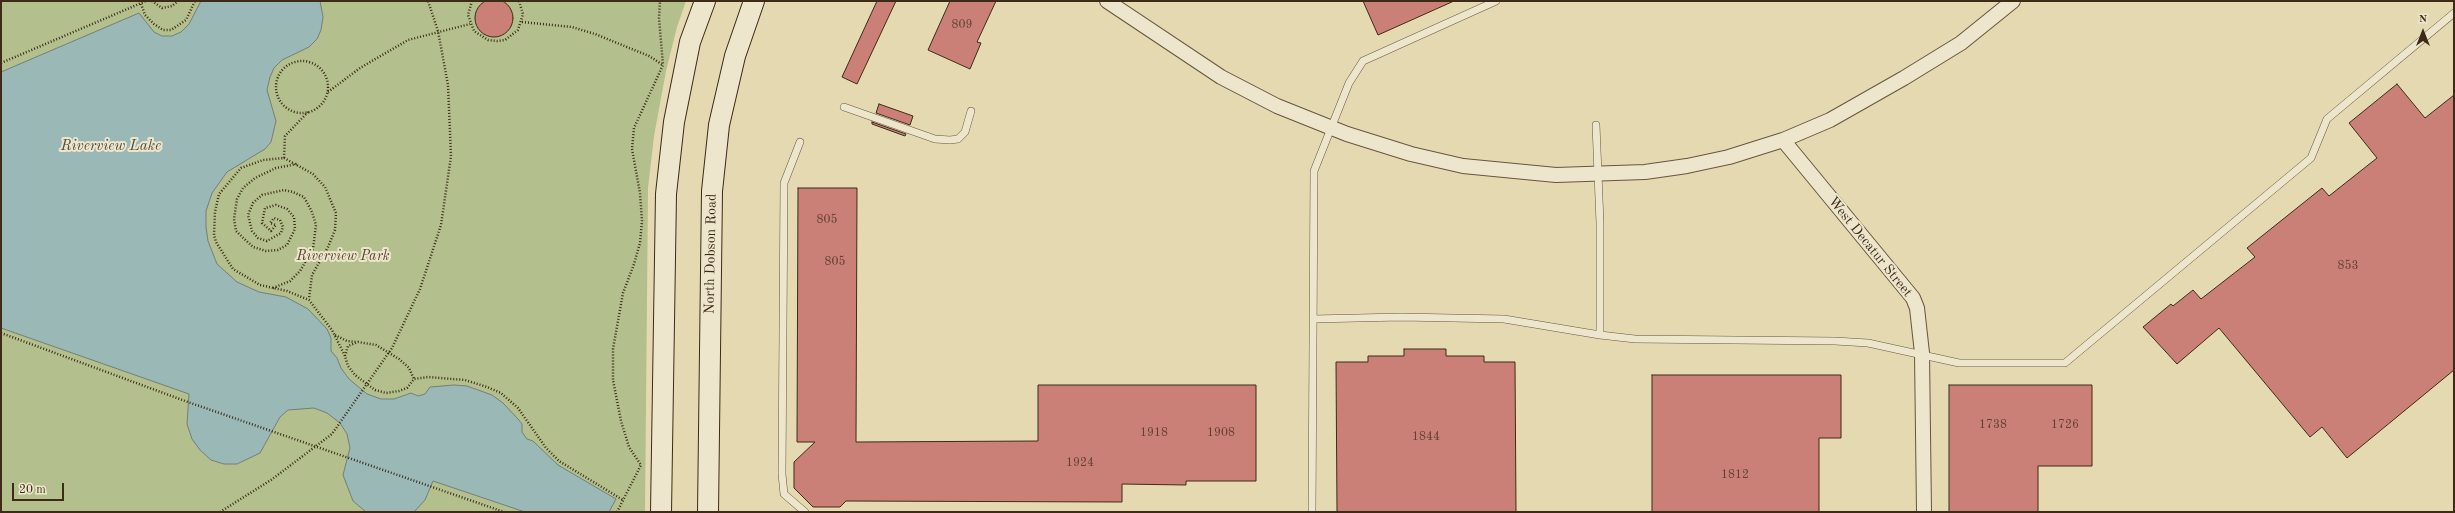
<!DOCTYPE html>
<html>
<head>
<meta charset="utf-8">
<style>
	body { margin:0 }
	#map { position:relative; width:2455px; height:513px; overflow:hidden; background:#e4d9b1; font-family:"Old Standard TT",serif }
	canvas { display:block }
	.frame { position:absolute; inset:0; border:2px solid #3d2b18; pointer-events:none }
	.north { position:absolute; left:2403px; top:12px; width:40px; height:40px; -webkit-text-stroke:3px #ede6cc; paint-order:stroke; rotate:0deg; font-size:11px; font-weight:700; line-height:16px; text-align:center; color:#3d2b18 }
	.north::after { content:''; display:block; margin:auto; width:14px; height:18px; background:#3d2b18; clip-path:polygon(50% 0,100% 100%,50% 72%,0 100%) }
	.scale { position:absolute; left:12px; top:483px; width:52px; height:18px; box-sizing:border-box; border:2px solid #3d2b18; border-top:0; padding-left:5px; font-size:12px; line-height:14px; white-space:nowrap; color:#3d2b18; -webkit-text-stroke:3px #ede6cc; paint-order:stroke }
</style>
</head>
<body>
<div id="map">
<canvas width="2455" height="513"></canvas>
<div class="frame"></div>
<div class="north">N</div>
<div class="scale">20 m</div>
</div>
<script>
const ctx = document.querySelector('canvas').getContext('2d');
ctx.lineJoin = 'round';
function paint(path, color) {
  ctx.fillStyle = color;
  ctx.fill(path, 'evenodd');
}
function poly(rows) {
  const path = new Path2D();
  for (const r of rows) {
    if (r.length === 3) {
      path.moveTo(r[0] + r[2], r[1]);
      path.arc(r[0], r[1], r[2], 0, 2 * Math.PI);
      continue;
    }
    path.moveTo(r[0], r[1]);
    for (let i = 2; i < r.length; i += 2) path.lineTo(r[i], r[i + 1]);
  }
  return path;
}
function trace(path, color, width, dash) {
  ctx.strokeStyle = color;
  ctx.lineWidth = width;
  ctx.lineCap = dash ? 'butt' : 'round';
  ctx.setLineDash(dash || []);
  ctx.stroke(path);
}
function write(font, color, halo, rows, align = 'center') {
  ctx.font = font + ' "Old Standard TT",serif';
  ctx.lineWidth = 4;
  ctx.setLineDash([]);
  ctx.textBaseline = 'middle';
  ctx.strokeStyle = halo;
  ctx.fillStyle = color;
  for (const [text, x, y, turn = 0] of rows) {
    ctx.save();
    ctx.translate(x, y);
    ctx.rotate((+turn || 0) * Math.PI / 180);
    ctx.textAlign = isNaN(turn) ? turn : align;
    if (halo) ctx.strokeText(text, 0, 0);
    ctx.fillText(text, 0, 0);
    ctx.restore();
  }
}
paint(poly([
	[1,1,686,1,677,27,666,71,654,136,648,188,645,512,1,512]
]), '#b3bf8c');
const water = poly([
	[201,1,320,1,323,17,321,30,317,39,309,47,282,60,274,68,270,77,267,90,276,121,271,142,265,149,227,172,212,193,206,211,206,227,208,241,217,264,237,282,259,292,286,297,308,309,327,329,331,338,331,351,337,358,341,368,349,379,367,394,381,399,394,399,411,393,418,396,425,394,430,387,454,385,467,386,492,395,503,403,518,419,522,424,522,432,527,439,533,441,558,465,616,499,609,512,525,512,433,481,425,500,414,512,366,512,353,501,343,475,350,448,347,434,340,423,327,413,314,408,288,410,280,417,260,453,237,464,224,464,211,460,200,450,192,439,187,424,189,394,1,328,1,72,139,13,154,32,162,36,172,36,181,32,189,24,201,1]
]);
paint(water, '#99b8b6');
trace(water, '#748077', 1);
const building = poly([
	[494,18,19],
	[877,1,896,1,857,84,842,77,877,1],
	[950,1,996,1,977,42,981,43,970,69,928,50,950,1],
	[1363,1,1454,1,1378,35,1363,1],
	[2397,84,2425,118,2454,95,2454,370,2347,458,2322,427,2310,437,2219,328,2177,364,2143,327,2171,304,2173,306,2193,290,2201,299,2255,257,2247,248,2322,188,2329,196,2377,158,2349,123,2397,84],
	[879,104,913,116,910,125,876,113,879,104],
	[872,122,906,134,905,136,872,124,872,122],
	[798,188,857,188,856,442,1038,441,1038,385,1256,385,1256,481,1186,481,1186,485,1122,484,1122,502,846,501,840,507,813,507,794,488,794,462,815,442,797,442,798,188],
	[1404,349,1446,349,1446,356,1484,356,1484,362,1515,362,1516,512,1337,512,1336,362,1368,362,1368,356,1404,356,1404,349],
	[1652,375,1841,375,1841,438,1819,438,1819,512,1652,512,1652,375],
	[1949,385,2092,385,2092,466,2038,466,2038,512,1949,512,1949,385]
]);
paint(building, '#cb8077');
trace(building, '#3d2b18', 1);
const lane = poly([
	[844,107,935,139,950,140,958,139,965,132,971,111],
	[1596,125,1600,223,1600,335],
	[800,142,784,183,782,474,784,494,805,512],
	[1313,319,1401,317,1504,319,1600,335,1635,339,1835,341,1868,343,1959,363,2065,363,2311,158,2327,119,2454,13],
	[1312,512,1314,171,1349,83,1363,61,1496,1]
]);
const street = poly([
	[1107,1,1221,77,1277,106,1347,134,1411,154,1463,166,1556,175,1645,172,1687,166,1729,157,1783,140,1830,120,1904,78,1961,43,2013,1],
	[1783,140,1913,298,1917,308,1922,353,1924,512]
]);
const secondary = poly([
	[661,512,666,194,674,122,690,42,705,1],
	[708,512,712,191,719,125,735,56,754,1]
]);
trace(lane, '#67563e', 8);
trace(street, '#67563e', 16);
trace(secondary, '#3d2b18', 22);
trace(poly([
	[140,1,145,15,154,24,163,30,171,30,186,20,195,1],
	[152,1,162,8,172,6,178,1],
	[472,1,468,15,474,31,488,40,497,41,505,40,518,30,523,14,519,1],
	[522,22,572,27,595,34,649,56,663,65],
	[302,87,26],
	[1,63,146,1],
	[328,92,360,68,408,40,470,24],
	[308,112,285,136,284,158,263,160,241,168,219,194,215,212,214,235,216,242,233,269,260,285,287,291,309,300,332,330,345,356,348,366,355,375,375,390,386,393,399,391,407,388,414,379,428,377,465,380,487,387,501,393,518,408,546,448,559,461,623,500],
	[284,158,313,174,325,187,336,213,335,230,328,247,312,275,309,299],
	[273,288,290,281,300,271,313,249,316,225,312,212,304,197,293,192,284,190,262,195,253,203,248,215,252,231,258,238,267,241,281,233,283,227,280,220,274,218,270,223,276,225,271,231,262,223,265,208,276,205,287,209,294,217,295,229,287,245,278,250,266,251,253,247,236,231,234,219,237,199,243,188,255,178,276,168,297,164],
	[1,333,185,401,504,512],
	[335,335,347,341,356,342],
	[345,356,348,346,358,342,376,345,399,359,409,368,414,379],
	[220,512,271,480,332,434,392,348,420,289,441,225,451,156,448,85,438,31,428,1],
	[617,512,641,465,629,447,621,421,613,380,613,349,623,293,634,264,640,243,642,221,640,193,632,149,634,128,663,65,659,18,660,1]
]), '#3d2b18', 2.5, [1, 2]);
trace(lane, '#ede6cc', 7);
trace(street, '#ede6cc', 14);
trace(secondary, '#ede6cc', 20);
write('12px', '#604030', null, [
	["809",962,25],
	["805",827,220],
	["805",835,262],
	["853",2348,266],
	["1738",1993,425],
	["1726",2065,425],
	["1918",1154,433],
	["1908",1221,433],
	["1844",1426,437],
	["1924",1080,463],
	["1812",1735,475]
]);
write('14px', '#3d2b18', '#ede6cc', [
	["West Decatur Street",1870,247,51],
	["North Dobson Road",711,254,-89]
]);
write('italic 14px', '#55492f', '#ede6cc', [
	["Riverview Park",343,256]
]);
write('italic 15px', '#544e40', '#ede6cc', [
	["Riverview Lake",111,146]
]);
</script>
</body>
</html>
